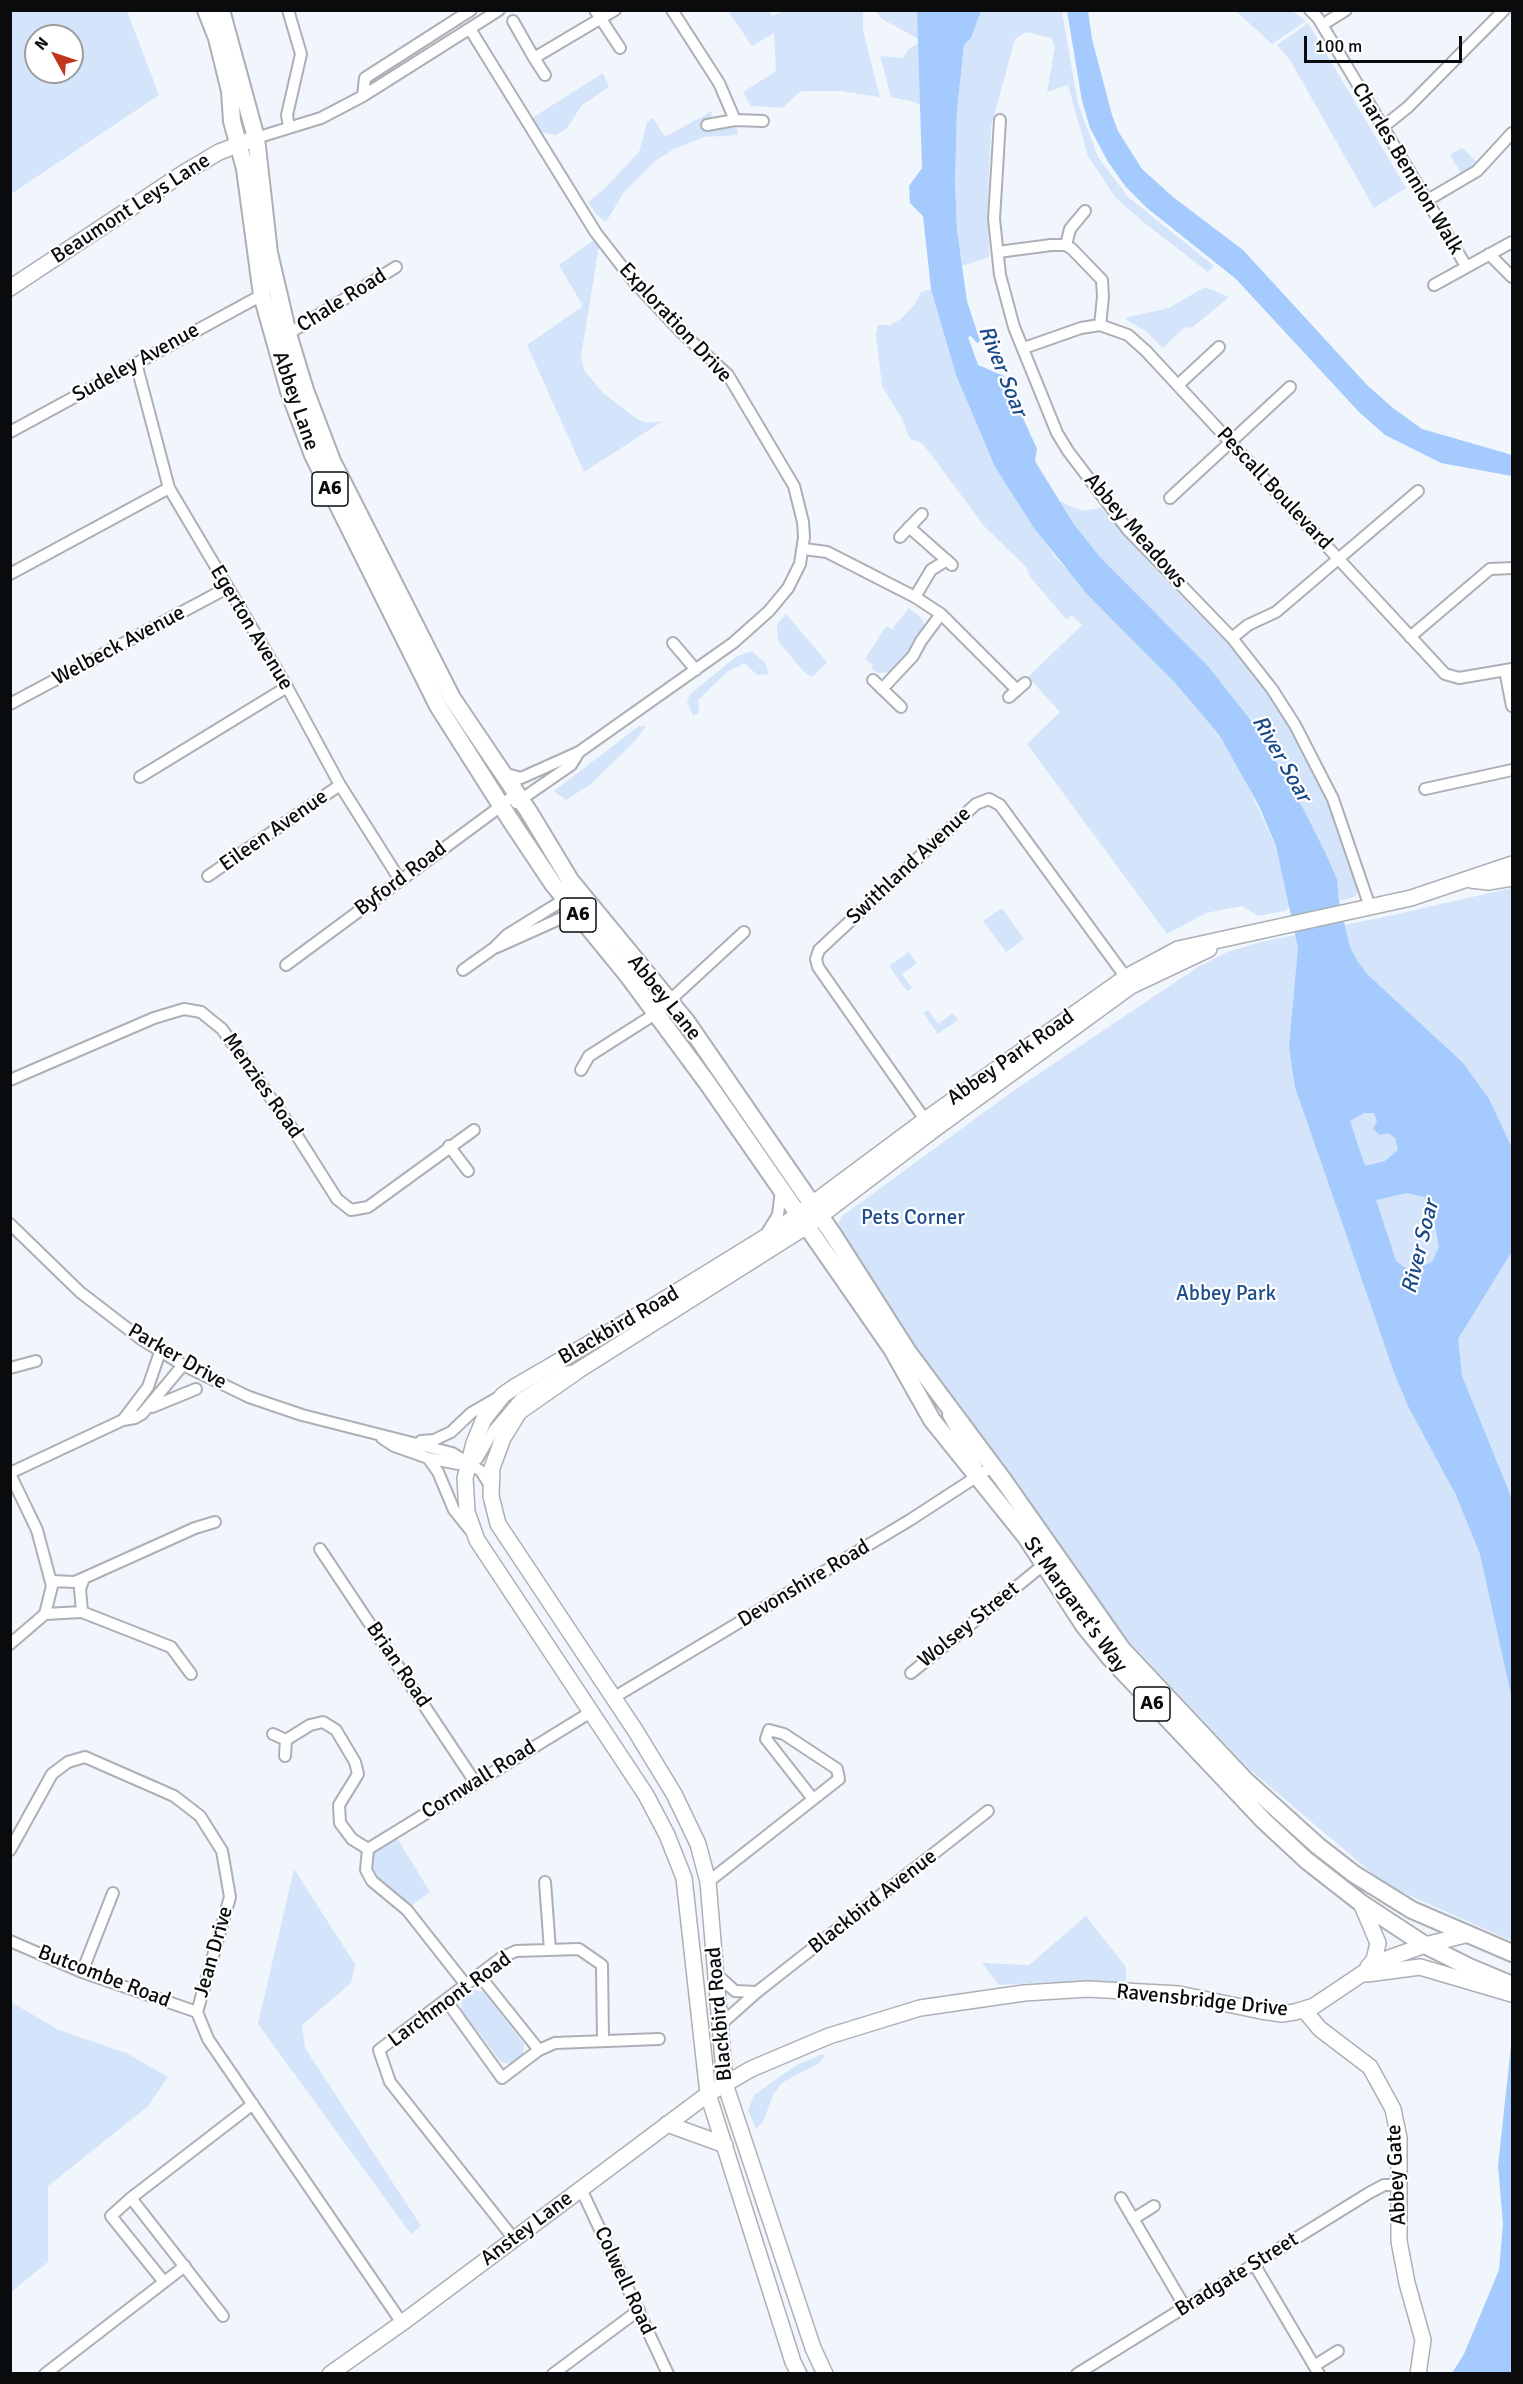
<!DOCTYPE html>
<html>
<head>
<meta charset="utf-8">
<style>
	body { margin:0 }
	#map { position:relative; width:1523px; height:2384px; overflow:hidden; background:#f1f6fc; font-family:Signika,sans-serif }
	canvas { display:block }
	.frame { position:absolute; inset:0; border:12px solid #0a0b0d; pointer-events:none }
	.north { position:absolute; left:24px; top:24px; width:60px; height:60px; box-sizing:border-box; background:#fff; border:2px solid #9d9d9e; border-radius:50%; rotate:310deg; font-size:16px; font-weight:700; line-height:24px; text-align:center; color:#0a0b0d }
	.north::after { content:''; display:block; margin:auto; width:21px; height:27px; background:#c2361d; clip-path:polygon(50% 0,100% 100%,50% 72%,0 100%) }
	.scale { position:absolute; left:1304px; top:36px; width:158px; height:27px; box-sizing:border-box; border:3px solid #0a0b0d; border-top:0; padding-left:8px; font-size:18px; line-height:21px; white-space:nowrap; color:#0a0b0d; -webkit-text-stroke:4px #fff; paint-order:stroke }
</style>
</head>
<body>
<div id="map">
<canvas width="1523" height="2384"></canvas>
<div class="frame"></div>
<div class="north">N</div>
<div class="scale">100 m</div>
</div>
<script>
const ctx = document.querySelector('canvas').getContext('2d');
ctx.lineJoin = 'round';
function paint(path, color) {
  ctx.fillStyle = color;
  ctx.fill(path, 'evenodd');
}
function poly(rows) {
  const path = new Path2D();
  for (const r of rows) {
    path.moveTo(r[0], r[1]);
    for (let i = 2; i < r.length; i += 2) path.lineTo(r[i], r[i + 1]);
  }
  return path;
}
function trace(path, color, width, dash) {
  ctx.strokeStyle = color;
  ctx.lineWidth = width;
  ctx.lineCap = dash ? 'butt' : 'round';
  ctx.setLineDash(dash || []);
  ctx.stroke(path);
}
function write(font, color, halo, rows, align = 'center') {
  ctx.font = font + ' Signika,sans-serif';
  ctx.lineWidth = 4.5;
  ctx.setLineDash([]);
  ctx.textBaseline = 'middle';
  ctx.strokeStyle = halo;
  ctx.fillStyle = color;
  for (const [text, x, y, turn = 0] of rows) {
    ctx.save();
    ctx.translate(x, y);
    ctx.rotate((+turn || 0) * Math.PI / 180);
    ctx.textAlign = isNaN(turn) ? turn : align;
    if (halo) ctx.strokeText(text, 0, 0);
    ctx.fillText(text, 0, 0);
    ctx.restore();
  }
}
paint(poly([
	[11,10,127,11,159,95,11,194],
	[36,36,72,36,72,72,36,72],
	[728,11,769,11,773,16,782,11,863,11,863,30,880,97,840,91,801,91,782,108,751,106,743,92,776,71,774,33,752,46],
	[876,11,917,11,919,39,882,19],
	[981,11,1062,11,1078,104,1098,157,1128,197,1214,266,1208,272,1142,221,1115,197,1088,156,1068,85,1047,92,1055,47,1051,38,1026,32,1015,39,991,127,988,196,989,257,962,266,957,230,955,181,957,110,964,45,971,38],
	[1236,11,1292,11,1306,21,1272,44],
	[1308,23,1406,188,1374,208,1290,60,1277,45],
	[919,43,921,96,921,106,915,102,891,97,880,56,903,58,909,49],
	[603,73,609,87,582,105,567,128,556,135,541,132,532,118],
	[712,111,709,129,735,120,738,135,704,137,674,149,655,161,624,192,606,222,596,214,588,202,605,188,639,152,647,122,653,118,665,137],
	[1462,148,1477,162,1461,173,1450,155],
	[594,240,599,246,581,356,584,370,602,392,634,417,646,423,663,421,584,472,527,345,583,306,559,265],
	[1205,287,1229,297,1193,327,1184,328,1163,348,1147,332,1124,318,1169,308],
	[931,289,956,375,995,467,1055,557,1176,684,1220,736,1240,769,1276,847,1290,906,1285,911,1258,916,1242,906,1206,913,1167,934,1027,744,1060,712,1028,677,1082,625,1071,615,1067,620,1031,578,1026,567,984,526,927,449,920,442,910,439,902,419,882,386,876,335,878,325,890,325,901,319,914,305,921,292],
	[1059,501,1082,511,1101,508,1154,568,1232,648,1268,695,1289,728,1329,807,1358,888,1356,896,1339,901,1337,879,1326,854,1304,810,1256,727,1208,666,1100,557,1073,523],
	[909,608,923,620,924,625,906,658,891,672,878,673,871,668,873,665,865,659,886,626,892,629],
	[786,614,827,662,812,677,804,672,778,641,777,625],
	[752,651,765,663,769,674,757,675,745,663,727,672,698,700,699,712,693,716,687,702,690,694,736,657],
	[639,726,646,726,636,740,591,784,566,800,554,791],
	[1512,888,1512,1941,1386,1885,1248,1768,1110,1621,920,1358,840,1234,838,1225,841,1217,1013,1091,1198,967,1227,952,1261,942,1384,917],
	[1002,908,1024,939,1006,952,983,921],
	[909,952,917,963,902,974,912,988,907,991,889,966],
	[928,1010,938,1024,953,1013,958,1020,938,1034,923,1013],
	[397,1838,430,1892,412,1905,386,1885,376,1875,372,1864,374,1852],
	[294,1869,355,1964,351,1983,302,2025,305,2048,421,2226,411,2234,258,2024],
	[1086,1916,1126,1967,1126,1983,1052,1982,999,1985,982,1963,1029,1965],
	[474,1990,484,1992,524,2044,523,2054,511,2064,501,2062,461,2010,462,1999],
	[11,2002,59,2030,126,2053,168,2077,148,2106,48,2186,48,2262,11,2292],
	[822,2054,825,2056,818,2064,783,2082,774,2093,763,2122,756,2129,748,2110,754,2095,795,2066]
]), '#d4e4fa');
paint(poly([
	[917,11,981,11,971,38,964,45,957,110,955,181,957,230,967,301,980,341,977,343,971,336,968,337,978,365,1004,376,1037,449,1035,461,1073,523,1100,557,1208,666,1256,727,1304,810,1326,854,1337,879,1339,901,1350,947,1358,962,1368,975,1463,1063,1489,1099,1512,1148,1512,1251,1458,1339,1462,1376,1512,1499,1512,1699,1480,1554,1456,1495,1409,1408,1395,1375,1295,1087,1289,1047,1298,948,1276,846,1259,806,1220,736,1176,684,1086,593,1034,528,995,467,956,375,931,289,923,216,910,203,909,186,922,168],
	[1364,1113,1374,1113,1377,1121,1373,1129,1380,1135,1388,1133,1395,1138,1398,1150,1385,1161,1365,1166,1350,1121],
	[1407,1193,1424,1197,1432,1209,1439,1247,1432,1262,1410,1271,1396,1261,1376,1200],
	[1067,11,1088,11,1092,39,1112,115,1118,131,1142,169,1173,197,1243,250,1367,385,1393,408,1422,429,1509,454,1512,456,1512,476,1441,463,1385,435,1359,412,1236,279,1147,208,1126,187,1108,162,1090,128,1082,101],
	[1512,2037,1512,2366,1510,2373,1452,2373,1464,2354,1499,2270,1503,2224,1498,2166]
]), '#a4cafe');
const street = poly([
	[288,10,301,54,287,115,289,127],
	[595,10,620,48],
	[672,10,719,83,735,120],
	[1310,10,1318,18,1466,266],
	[513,21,534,58,615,10],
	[1322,25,1346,10],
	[470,29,596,233,635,283,680,331,728,375,794,486,803,522,804,537,800,564,788,588,769,611,733,643,579,752,521,778,503,773],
	[534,58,545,75],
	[363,96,365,78,471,10],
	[1000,120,994,219,1000,275,1014,327,1057,433,1068,451,1128,530,1232,638,1272,689,1295,725,1333,799,1370,907],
	[707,125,735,120,763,121],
	[1383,127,1408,107,1504,10],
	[256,138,321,118,363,96,499,10],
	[1426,201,1477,171,1512,133],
	[1066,245,1070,229,1085,211],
	[998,252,1051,245,1066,245,1072,249,1102,280,1103,297,1100,325],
	[1489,254,1512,277],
	[1434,285,1512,242],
	[288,334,396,267],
	[1024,348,1081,328,1100,325,1128,335,1146,351,1445,674,1459,678,1512,669],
	[136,363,169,488,287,687,340,785,400,880],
	[1178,385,1219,347],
	[10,432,262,295],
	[1170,498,1290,387],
	[909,527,952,565],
	[900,537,922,514],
	[804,549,827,552,915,597,941,614,1017,690],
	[10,574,169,488],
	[915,597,931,570,947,560],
	[1410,637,1490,569,1512,568],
	[1232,638,1248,625,1276,612,1418,491],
	[673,643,696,670],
	[1505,670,1512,706],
	[873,680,901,707],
	[882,689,913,656,921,641,941,614],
	[1009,697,1025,683],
	[10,704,227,588],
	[140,777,287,687],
	[1425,789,1512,770],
	[516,803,571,765,579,752],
	[208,876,340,785],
	[497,947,575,912,574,905],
	[286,965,501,806,516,793,516,786],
	[463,970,494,948,507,935,565,899,569,901],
	[581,1070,589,1056,655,1014,744,932],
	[10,1080,154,1018,184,1009,201,1012,222,1029,294,1131,337,1199,351,1210,368,1207,474,1130],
	[928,1124,818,967,816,959,819,950,976,804,989,799,1000,805,1130,983],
	[449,1146,468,1171],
	[10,1224,80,1292,141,1339,183,1365,249,1397,302,1415,452,1453,481,1471,491,1487],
	[765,1236,778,1215,781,1190],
	[10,1368,36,1361],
	[152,1407,196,1389],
	[948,1415,977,1467],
	[123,1420,148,1387,160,1352],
	[382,1438,394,1446,428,1458,438,1472,454,1510,470,1530],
	[421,1441,434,1440,451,1432,471,1413,497,1398],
	[428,1458,458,1464,477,1459,494,1430,521,1398,564,1372,572,1371],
	[10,1473,123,1420,135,1418,142,1414,183,1365],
	[10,1474,37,1530,52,1586,45,1614,10,1644],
	[320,1549,475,1782],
	[51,1581,75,1582,195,1528,215,1522],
	[82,1612,80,1589,84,1578],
	[45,1614,82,1612,171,1647,191,1674],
	[911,1673,1048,1561],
	[613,1698,910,1520,993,1466],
	[273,1734,286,1740,285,1756],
	[286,1740,310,1725,323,1722,336,1730,355,1762,358,1774,339,1805,340,1823,352,1839,368,1849,366,1870,372,1881,407,1910,466,1985],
	[368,1849,591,1712],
	[10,1850,52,1774,68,1762,85,1757,174,1796,200,1816,222,1851,230,1897,197,2012,208,2039,402,2323],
	[545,1882,550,1950],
	[708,1882,839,1779,837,1769,784,1734,769,1730,766,1739,813,1799],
	[10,1941,82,1972,197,2012],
	[82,1972,113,1893],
	[716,1974,735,1991,757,1992],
	[479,1975,539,2050],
	[446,2000,502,2078,539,2050,555,2043,659,2039],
	[720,2025,757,1992,988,1811],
	[581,2189,668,2374],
	[131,2198,111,2216,164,2282],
	[1121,2198,1185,2307],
	[1133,2219,1154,2206],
	[514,2239,390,2082,379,2050,501,1958,516,1951,579,1949,602,1965,603,2041],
	[1254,2264,1319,2374],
	[223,2316,131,2198,253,2104],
	[1314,2366,1338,2351],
	[45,2374,185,2266],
	[553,2374,639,2310],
	[1077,2374,1369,2193,1384,2185,1399,2185]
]);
const secondary = poly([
	[10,288,182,174,219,152,256,138],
	[1471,880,1488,882,1512,878],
	[1361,1903,1378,1943,1374,1960,1368,1967],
	[1367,1974,1420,1967,1512,1994],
	[1304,2010,1320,2029,1370,2067,1393,2109,1399,2138,1399,2241,1407,2283,1423,2340,1418,2374],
	[667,2124,725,2145],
	[330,2374,402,2323,708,2094,751,2069,829,2036,920,2008,1024,1993,1088,1989,1179,1994,1261,2011,1282,2014,1295,2012,1314,2006,1381,1961,1425,1945,1465,1935],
	[799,2374,793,2362,708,2094,684,1878,667,1835,646,1795,477,1540,467,1512,465,1478,474,1443,484,1419,503,1395,516,1386,657,1304,777,1230,925,1120,1126,977,1178,949,1411,898,1512,864],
	[825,2374,813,2348,725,2084,708,1882,698,1844,674,1794,635,1730,498,1524,491,1496,492,1468,503,1438,519,1412,579,1370,807,1226,932,1131,1131,986,1209,949]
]);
const primary = poly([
	[206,10,217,38,230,91,232,121,245,169,262,295,289,391,313,455,438,706,511,821,553,884,629,977,708,1084,892,1349,932,1420,1026,1537,1085,1627,1111,1659,1264,1821,1306,1860,1361,1903,1425,1945,1469,1967,1512,1985],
	[221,10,256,138,269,253,288,334,305,390,332,461,452,698,529,812,570,880,686,1021,834,1236,908,1352,1004,1481,1122,1649,1246,1781,1318,1846,1354,1874,1412,1910,1512,1953]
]);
trace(street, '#acb0b6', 14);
trace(secondary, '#acb0b6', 18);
trace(primary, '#acb0b6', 20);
trace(street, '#fff', 10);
trace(secondary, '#fff', 15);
trace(primary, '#fff', 16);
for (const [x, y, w] of [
	[330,489,36],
	[578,915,36],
	[1152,1704,36]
]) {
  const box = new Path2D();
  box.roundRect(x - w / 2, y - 17, w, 34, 4.5);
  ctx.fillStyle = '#fff';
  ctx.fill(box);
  trace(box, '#0a0b0d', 1.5);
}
write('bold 20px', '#0a0b0d', null, [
	["A6",330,489],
	["A6",578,915],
	["A6",1152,1704]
]);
write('21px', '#0a0b0d', '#fff', [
	["Charles Bennion Walk",1407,169,59],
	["Beaumont Leys Lane",131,209,-33],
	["Chale Road",342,301,-32],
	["Exploration Drive",675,323,47],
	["Sudeley Avenue",136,363,-29],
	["Abbey Lane",295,401,71],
	["Pescall Boulevard",1274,489,47],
	["Abbey Meadows",1135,531,49],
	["Egerton Avenue",251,628,59],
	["Welbeck Avenue",119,646,-28],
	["Eileen Avenue",274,831,-35],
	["Swithland Avenue",909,866,-43],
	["Byford Road",401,879,-37],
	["Abbey Lane",664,998,51],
	["Abbey Park Road",1011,1058,-35],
	["Menzies Road",262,1086,55],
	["Blackbird Road",619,1326,-30],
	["Parker Drive",177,1357,30],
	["Devonshire Road",804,1584,-31],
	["St Margaret's Way",1075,1605,54],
	["Wolsey Street",969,1625,-39],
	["Brian Road",398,1665,56],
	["Cornwall Road",479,1780,-32],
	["Blackbird Avenue",873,1902,-38],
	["Jean Drive",214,1952,-74],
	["Butcombe Road",104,1977,21],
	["Larchmont Road",450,2000,-36],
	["Ravensbridge Drive",1202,2001,6],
	["Blackbird Road",720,2014,-95],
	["Abbey Gate",1397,2175,-93],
	["Anstey Lane",527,2229,-37],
	["Bradgate Street",1237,2275,-32],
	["Colwell Road",624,2281,65]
]);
write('21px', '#1e4d8b', '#fff', [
	["Pets Corner",913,1218],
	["Abbey Park",1226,1294]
]);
write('italic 22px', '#1a4a87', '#fff', [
	["River Soar",1002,371,68],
	["River Soar",1281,759,60],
	["River Soar",1421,1247,-76]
]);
</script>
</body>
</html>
